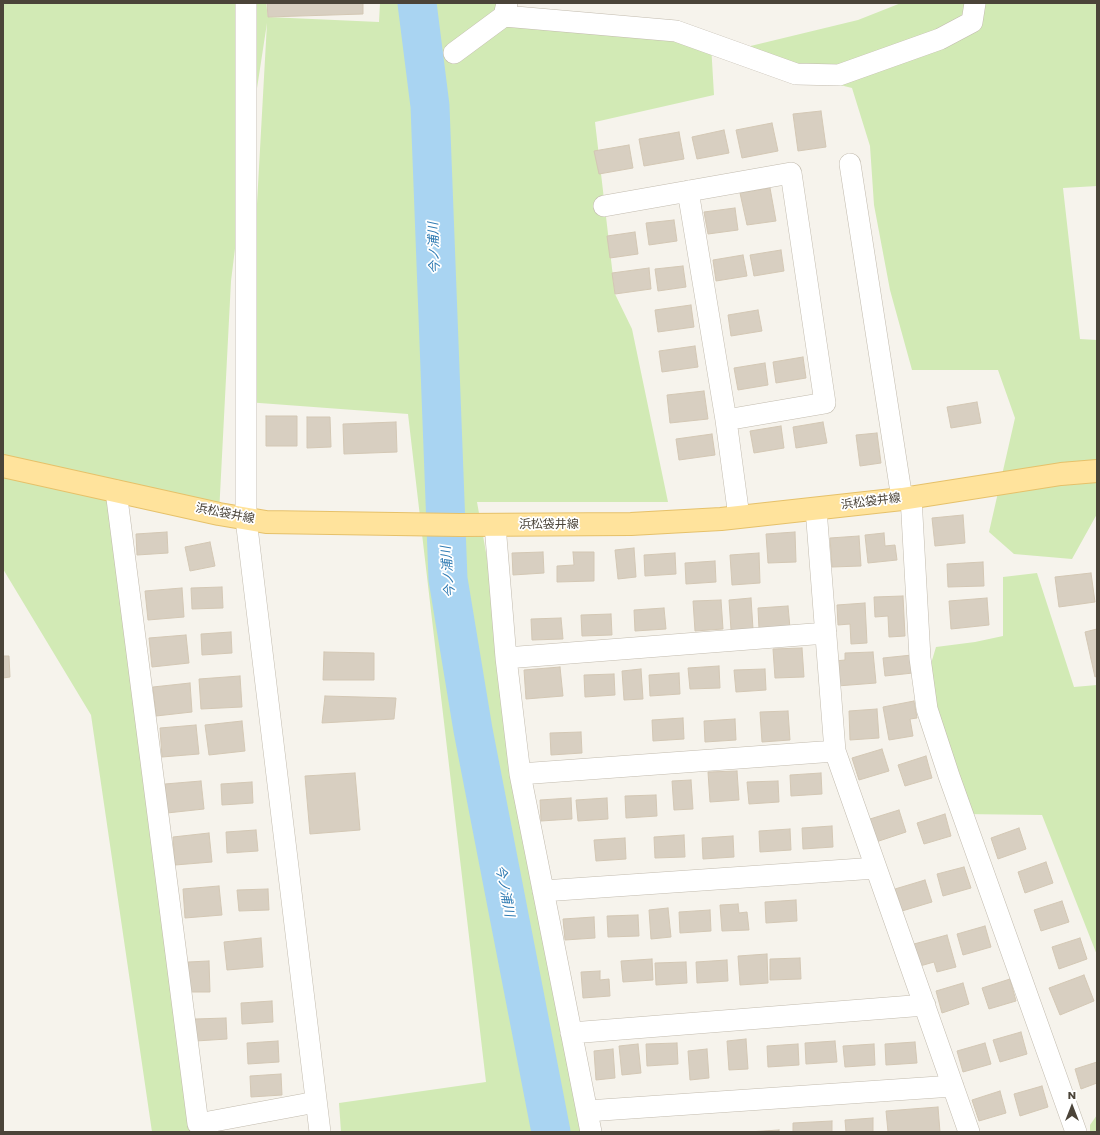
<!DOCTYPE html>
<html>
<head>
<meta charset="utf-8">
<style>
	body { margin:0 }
	#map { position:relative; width:1100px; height:1135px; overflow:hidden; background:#f6f3ec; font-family:Poppins,sans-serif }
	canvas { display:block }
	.frame { position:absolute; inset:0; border:4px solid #4b4439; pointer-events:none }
	.north { position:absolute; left:1052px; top:1087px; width:40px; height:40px; -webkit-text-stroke:3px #fff; paint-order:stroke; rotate:0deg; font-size:11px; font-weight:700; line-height:16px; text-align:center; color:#4b4439 }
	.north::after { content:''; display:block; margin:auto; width:14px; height:18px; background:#4b4439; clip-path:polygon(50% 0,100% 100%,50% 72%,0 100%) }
</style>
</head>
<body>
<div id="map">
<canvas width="1100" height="1135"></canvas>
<div class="frame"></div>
<div class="north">N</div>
</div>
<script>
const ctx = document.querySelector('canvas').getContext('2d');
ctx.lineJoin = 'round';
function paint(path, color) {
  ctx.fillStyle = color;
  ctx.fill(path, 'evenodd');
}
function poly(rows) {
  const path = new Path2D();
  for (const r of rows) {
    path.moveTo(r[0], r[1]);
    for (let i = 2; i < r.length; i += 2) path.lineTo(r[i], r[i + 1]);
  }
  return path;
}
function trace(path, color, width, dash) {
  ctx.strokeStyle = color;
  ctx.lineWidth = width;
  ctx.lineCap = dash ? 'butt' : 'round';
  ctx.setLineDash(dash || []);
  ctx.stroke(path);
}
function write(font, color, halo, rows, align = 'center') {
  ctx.font = font + ' Poppins,"Noto Sans JP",sans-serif';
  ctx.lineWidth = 3.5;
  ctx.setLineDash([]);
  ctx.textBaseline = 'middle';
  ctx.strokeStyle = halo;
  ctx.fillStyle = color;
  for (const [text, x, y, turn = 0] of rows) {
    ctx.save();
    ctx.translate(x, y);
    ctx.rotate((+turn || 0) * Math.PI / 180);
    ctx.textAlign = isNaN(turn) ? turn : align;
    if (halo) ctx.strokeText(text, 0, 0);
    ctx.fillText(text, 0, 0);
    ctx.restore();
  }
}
paint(poly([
	[3,3,266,3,268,17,379,22,380,3,507,3,444,49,454,53,504,16,711,44,714,95,595,122,615,294,632,329,668,502,477,502,578,1069,587,1132,341,1132,339,1103,486,1082,408,414,246,402,267,23,246,160,231,281,219,514,116,491,197,1132,152,1132,91,715,3,569],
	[901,3,1097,3,1097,186,1063,188,1080,339,1097,340,1097,514,1072,559,1014,554,989,532,1015,418,998,370,912,370,890,290,874,205,870,146,852,88,796,74,734,50,858,20],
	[1037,573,1074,687,1097,685,1097,955,1042,815,962,814,924,687,936,647,975,642,1003,636,1003,577],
	[1097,1115,1097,1132,1090,1132,1090,1125]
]), '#d2eab5');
trace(poly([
	[417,3,430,106,448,579,473,730,551,1132]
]), '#a9d4f2', 39);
const building = poly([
	[267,3,363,3,363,14,268,17,267,3],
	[821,111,826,147,798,151,793,114,821,111],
	[772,123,778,151,742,158,736,130,772,123],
	[724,130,729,153,697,159,692,137,724,130],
	[679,132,684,159,644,166,639,139,679,132],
	[629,145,633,168,599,174,594,151,629,145],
	[770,188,776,221,747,225,740,193,770,188],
	[735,208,738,230,708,234,704,212,735,208],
	[674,220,677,241,649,245,646,223,674,220],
	[635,232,638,254,610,258,607,236,635,232],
	[781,250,784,271,754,276,750,255,781,250],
	[743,255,747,276,716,281,713,260,743,255],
	[683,266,686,287,658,291,655,269,683,266],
	[649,268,651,289,615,294,612,273,649,268],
	[691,305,694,327,658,332,655,310,691,305],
	[758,310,762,331,731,336,728,315,758,310],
	[695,346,698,367,662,372,659,351,695,346],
	[803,357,806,378,776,383,773,362,803,357],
	[765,363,768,385,738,390,734,368,765,363],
	[704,391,708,419,670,423,667,395,704,391],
	[977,402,981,423,951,428,947,407,977,402],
	[266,416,297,416,297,446,266,446,266,416],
	[307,417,330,417,331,447,307,448,307,417],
	[396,422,397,452,344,454,343,424,396,422],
	[823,422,827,443,796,448,793,427,823,422],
	[781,426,784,448,754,453,750,431,781,426],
	[877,433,881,463,860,466,856,435,877,433],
	[712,434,715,455,679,460,676,439,712,434],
	[963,515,965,543,935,546,932,518,963,515],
	[167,532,168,553,137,555,136,534,167,532],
	[795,532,796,562,768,563,766,534,795,532],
	[884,533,885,546,895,545,897,560,868,563,865,535,884,533],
	[859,536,861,566,832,567,830,538,859,536],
	[210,542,215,566,190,571,185,547,210,542],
	[634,548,636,577,618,579,615,550,634,548],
	[543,552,544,573,513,575,512,553,543,552],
	[573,552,594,552,594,581,557,582,557,566,574,565,573,552],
	[675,553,676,574,645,576,644,555,675,553],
	[759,553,760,583,732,585,730,555,759,553],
	[715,561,716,582,686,584,685,563,715,561],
	[983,562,984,586,948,587,947,564,983,562],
	[1091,573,1095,602,1059,607,1055,577,1091,573],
	[222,587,223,608,192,609,191,588,222,587],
	[182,588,184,617,148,620,145,591,182,588],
	[903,596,905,636,889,637,888,616,875,617,874,597,903,596],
	[751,598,753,629,731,630,729,600,751,598],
	[987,598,989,625,951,629,949,601,987,598],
	[721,600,723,629,695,631,693,601,721,600],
	[865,603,867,643,851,644,850,624,838,625,837,605,865,603],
	[788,606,790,628,759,629,758,608,788,606],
	[664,608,666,629,635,631,634,610,664,608],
	[611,614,612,635,582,636,581,615,611,614],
	[561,618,563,639,532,640,531,619,561,618],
	[1097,629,1097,676,1095,677,1085,632,1097,629],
	[231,632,232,653,202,655,201,634,231,632],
	[186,635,189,663,152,667,149,638,186,635],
	[802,648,804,677,775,678,773,649,802,648],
	[324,652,374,653,374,680,323,680,324,652],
	[873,652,876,683,837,686,835,661,845,660,845,653,873,652],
	[912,655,913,673,885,676,883,658,912,655],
	[3,656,9,656,10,677,3,678,3,656],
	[719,666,720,688,690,689,688,668,719,666],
	[560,667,563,696,526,699,524,670,560,667],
	[641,669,643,699,624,700,622,671,641,669],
	[765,669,766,690,736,692,734,670,765,669],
	[679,673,680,694,650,696,649,675,679,673],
	[614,674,615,695,585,697,584,675,614,674],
	[240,676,242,707,201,709,199,679,240,676],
	[190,683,192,712,156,716,153,687,190,683],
	[325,696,396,698,394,719,322,723,325,696],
	[914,701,917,718,910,719,913,736,889,740,883,707,914,701],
	[877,709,879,738,850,740,849,711,877,709],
	[788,711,790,740,762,742,760,712,788,711],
	[683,718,684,739,653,741,652,720,683,718],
	[735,719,736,740,705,742,704,721,735,719],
	[242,721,245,751,209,755,205,725,242,721],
	[196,725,199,754,162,757,160,728,196,725],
	[581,732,582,753,551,755,550,733,581,732],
	[882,749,889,771,859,780,852,758,882,749],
	[926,756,932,778,905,786,898,765,926,756],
	[737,771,739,800,710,802,708,772,737,771],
	[355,773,360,830,310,834,305,776,355,773],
	[821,773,822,794,791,796,790,775,821,773],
	[691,780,693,809,674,810,672,781,691,780],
	[201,781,204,809,167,813,165,784,201,781],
	[778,781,779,802,749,804,747,782,778,781],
	[252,782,253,803,222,805,221,784,252,782],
	[656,795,657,816,626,818,625,796,656,795],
	[571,798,572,819,541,821,540,800,571,798],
	[607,798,608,819,578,821,576,800,607,798],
	[899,810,906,832,876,842,870,819,899,810],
	[945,814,951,836,924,844,917,823,945,814],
	[832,826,833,847,803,849,802,828,832,826],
	[1019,828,1026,849,998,859,991,838,1019,828],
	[790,829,791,850,760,852,759,831,790,829],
	[256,830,258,851,227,853,226,832,256,830],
	[209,833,212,862,175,865,173,837,209,833],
	[684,835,685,857,655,858,654,837,684,835],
	[733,836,734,857,703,859,702,838,733,836],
	[625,838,626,859,596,861,594,840,625,838],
	[1046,862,1053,883,1025,893,1018,872,1046,862],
	[964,867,971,888,943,896,937,874,964,867],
	[925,880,932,902,902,911,895,889,925,880],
	[219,886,222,915,185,918,183,889,219,886],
	[268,889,269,910,239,911,237,890,268,889],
	[796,900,797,921,766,923,765,902,796,900],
	[1062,901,1069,922,1041,931,1034,910,1062,901],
	[738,904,739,913,747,912,749,930,722,931,720,905,738,904],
	[668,908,671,937,651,939,649,910,668,908],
	[710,910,711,931,680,933,679,912,710,910],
	[638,915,639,936,608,937,607,916,638,915],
	[594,917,595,938,565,940,563,919,594,917],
	[985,926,991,947,963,955,957,934,985,926],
	[947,935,956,967,937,972,934,962,920,966,914,944,947,935],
	[261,938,263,967,227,970,224,942,261,938],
	[1080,938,1087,959,1059,969,1052,947,1080,938],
	[767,954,768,983,740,985,738,956,767,954],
	[800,958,801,979,770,980,770,959,800,958],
	[652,959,653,980,623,982,621,961,652,959],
	[727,960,728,981,697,983,696,962,727,960],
	[209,961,210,992,188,992,188,962,209,961],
	[686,962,687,983,656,985,655,963,686,962],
	[600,971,600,980,609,979,610,996,583,998,581,972,600,971],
	[1084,975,1094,1001,1060,1015,1049,988,1084,975],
	[1010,979,1016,1001,989,1009,982,988,1010,979],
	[963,983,969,1004,942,1013,936,991,963,983],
	[272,1001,273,1022,242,1024,241,1003,272,1001],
	[226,1018,227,1039,196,1041,195,1019,226,1018],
	[1021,1032,1027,1054,1000,1062,993,1040,1021,1032],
	[746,1039,748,1069,729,1070,727,1041,746,1039],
	[278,1041,279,1062,248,1064,247,1043,278,1041],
	[835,1041,837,1062,806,1064,805,1043,835,1041],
	[915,1042,917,1063,886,1065,885,1044,915,1042],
	[677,1043,678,1064,647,1066,646,1044,677,1043],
	[985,1043,991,1064,963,1072,957,1051,985,1043],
	[638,1044,641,1073,622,1075,619,1046,638,1044],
	[798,1044,799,1065,768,1067,767,1046,798,1044],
	[874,1044,875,1065,845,1067,843,1046,874,1044],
	[613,1049,615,1078,596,1080,594,1051,613,1049],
	[707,1049,709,1078,690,1080,688,1051,707,1049],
	[1097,1062,1097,1083,1081,1089,1075,1069,1097,1062],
	[281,1074,282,1095,251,1097,250,1076,281,1074],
	[1042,1086,1048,1107,1020,1116,1014,1094,1042,1086],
	[1000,1091,1006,1113,979,1121,972,1100,1000,1091],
	[938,1107,940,1132,888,1132,886,1111,938,1107],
	[873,1118,873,1132,846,1132,845,1120,873,1118],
	[832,1121,832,1132,793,1132,793,1123,832,1121],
	[779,1130,779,1132,748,1132,779,1130]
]);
paint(building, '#d8cfc1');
trace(building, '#d3c7b4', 1);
const minor = poly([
	[246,3,246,519,320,1132],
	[504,16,676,31,796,74,839,75,940,39,972,22,975,3],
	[454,53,504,16,507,3],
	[850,164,902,499],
	[688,191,726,420,739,517],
	[604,206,791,173,825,403,726,420],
	[116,491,198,1124,316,1102],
	[911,497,920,658,927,709,949,776,1076,1132],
	[816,509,835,751,969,1132],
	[495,525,506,658,520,774,591,1132],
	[506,658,826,633],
	[520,774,835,751],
	[543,891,876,868],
	[571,1033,925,1005],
	[587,1111,953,1086]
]);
const major = poly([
	[3,466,219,514,266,522,460,525,631,524,721,519,902,499,1061,474,1097,471]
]);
trace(minor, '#c2bbae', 22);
trace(major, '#e6c16a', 24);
trace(minor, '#fff', 21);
trace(major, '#ffe39c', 22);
write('12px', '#4b4439', '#fff', [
	["浜松袋井線",871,502,-7],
	["浜松袋井線",225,514,11],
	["浜松袋井線",549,525]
]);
write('italic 13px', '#2e7ab2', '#fff', [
	["今ノ浦川",435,248,-92],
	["今ノ浦川",449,572,-95],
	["今ノ浦川",504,891,79]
]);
</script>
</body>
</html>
